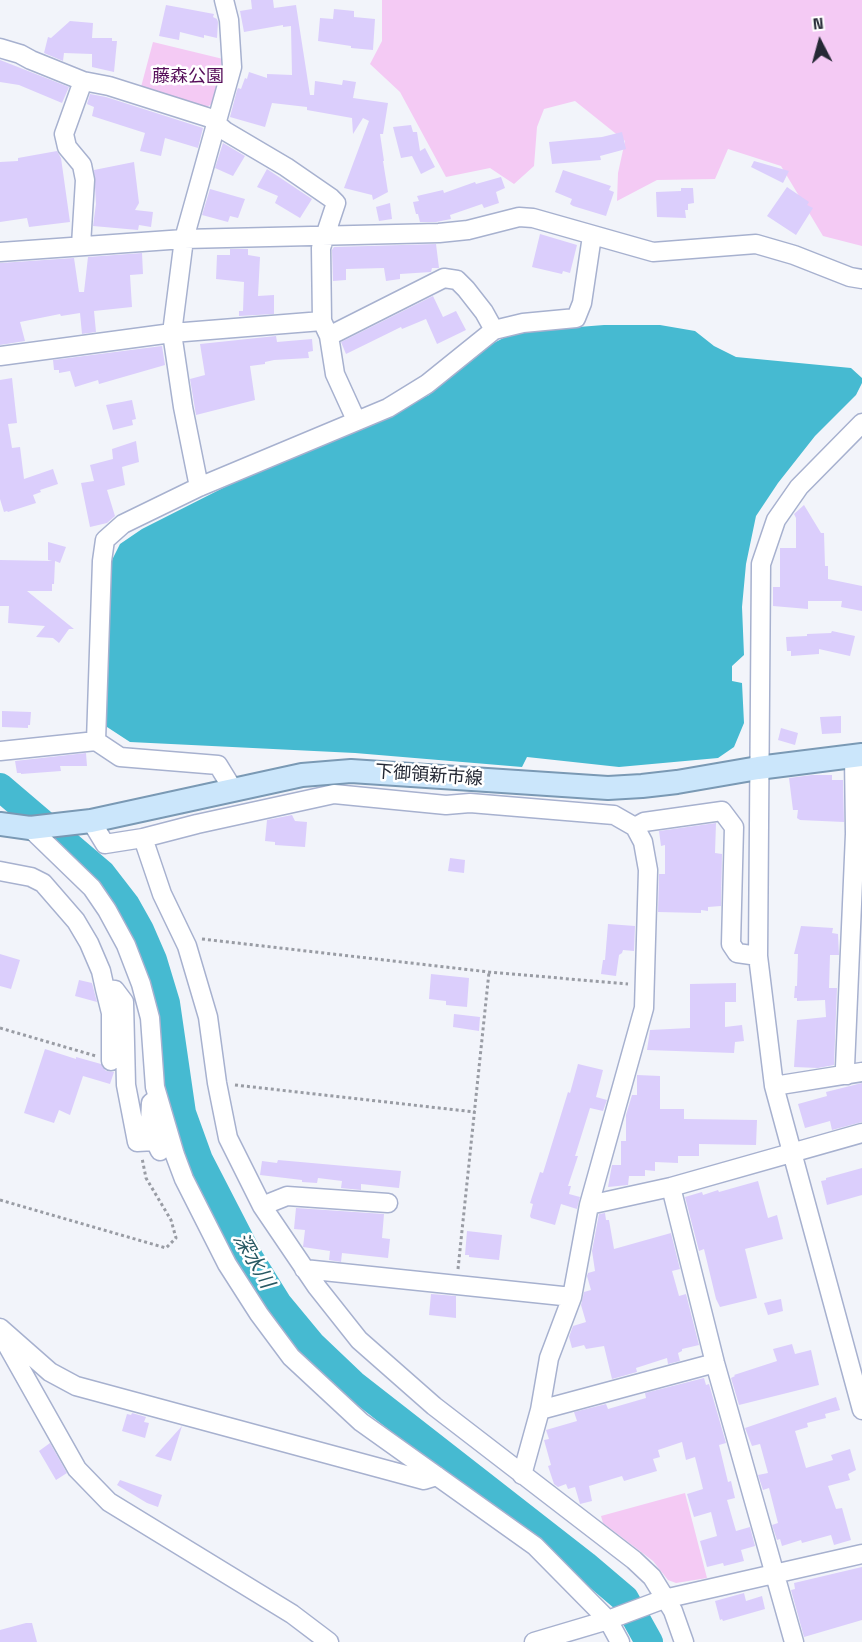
<!DOCTYPE html>
<html>
<head>
<meta charset="utf-8">
<style>
	body { margin:0 }
	#map { position:relative; width:862px; height:1642px; overflow:hidden; background:#f2f4fa; font-family:"Space Grotesk",sans-serif }
	canvas { display:block }
	.north { position:absolute; left:790px; top:12px; width:60px; height:60px; -webkit-text-stroke:4px #fff; paint-order:stroke; rotate:354deg; font-size:16px; font-weight:700; line-height:24px; text-align:center; color:#252935 }
	.north::after { content:''; display:block; margin:auto; width:21px; height:27px; background:#252935; clip-path:polygon(50% 0,100% 100%,50% 72%,0 100%) }
</style>
</head>
<body>
<div id="map">
<canvas width="862" height="1642"></canvas>
<div class="north">N</div>
</div>
<script>
const ctx = document.querySelector('canvas').getContext('2d');
ctx.lineJoin = 'round';
function paint(path, color) {
  ctx.fillStyle = color;
  ctx.fill(path, 'evenodd');
}
function poly(rows) {
  const path = new Path2D();
  for (const r of rows) {
    path.moveTo(r[0], r[1]);
    for (let i = 2; i < r.length; i += 2) path.lineTo(r[i], r[i + 1]);
  }
  return path;
}
function trace(path, color, width, dash) {
  ctx.strokeStyle = color;
  ctx.lineWidth = width;
  ctx.lineCap = dash ? 'butt' : 'round';
  ctx.setLineDash(dash || []);
  ctx.stroke(path);
}
function write(font, color, halo, rows, align = 'center') {
  ctx.font = font + ' "Space Grotesk","Noto Sans JP",sans-serif';
  ctx.lineWidth = 5;
  ctx.setLineDash([]);
  ctx.textBaseline = 'middle';
  ctx.strokeStyle = halo;
  ctx.fillStyle = color;
  for (const [text, x, y, turn = 0] of rows) {
    ctx.save();
    ctx.translate(x, y);
    ctx.rotate((+turn || 0) * Math.PI / 180);
    ctx.textAlign = isNaN(turn) ? turn : align;
    if (halo) ctx.strokeText(text, 0, 0);
    ctx.fillText(text, 0, 0);
    ctx.restore();
  }
}
paint(poly([
	[382,0,862,0,862,246,823,236,781,166,728,149,715,179,657,180,617,201,618,173,625,141,575,101,544,109,537,127,534,166,514,184,490,168,446,177,400,92,370,64,382,41],
	[153,42,223,59,212,104,203,109,141,87],
	[685,1493,707,1578,676,1583,668,1580,653,1561,603,1523,601,1516]
]), '#f4caf4');
paint(poly([
	[604,325,660,325,695,331,714,346,736,357,851,368,862,378,862,383,856,395,815,436,778,483,756,516,746,564,742,607,744,655,732,666,732,681,742,683,744,723,734,747,718,758,619,767,527,757,522,767,355,753,130,742,107,727,104,699,110,564,120,544,142,529,298,450,376,422,429,395,488,346,515,332]
]), '#46bad1');
trace(poly([
	[0,787,102,874,126,905,140,930,153,960,166,1003,182,1113,199,1160,250,1259,278,1304,312,1345,353,1384,585,1565,625,1599,649,1642]
]), '#46bad1', 28);
paint(poly([
	[251,0,273,0,274,8,296,5,310,95,314,95,315,81,342,85,343,80,356,82,353,98,388,103,383,134,380,134,384,161,383,161,388,192,373,200,372,195,344,188,369,121,363,118,353,134,352,118,307,110,307,107,272,103,265,127,230,117,237,90,238,88,241,89,245,78,247,79,249,72,267,78,267,74,292,75,291,26,283,27,283,25,244,32,240,11,252,9],
	[166,5,214,14,213,17,217,19,218,22,217,38,204,35,204,38,180,32,179,40,159,36],
	[334,9,354,11,354,17,375,19,373,50,351,48,351,46,318,41,320,18,333,19],
	[70,21,93,23,92,38,112,38,112,41,117,41,114,72,92,67,92,54,64,53,63,61,44,53,48,37,51,38],
	[0,60,69,87,62,103,19,85,0,82],
	[90,94,106,97,203,128,198,148,165,138,161,156,140,151,145,133,92,116,94,107,87,104],
	[411,125,413,132,417,132,420,151,425,148,435,167,421,174,412,156,401,158,393,127],
	[622,132,626,149,600,156,601,160,552,164,549,142,602,137],
	[223,143,245,156,233,176,215,168],
	[57,151,61,158,70,222,29,227,27,218,0,222,0,162,18,161,18,158],
	[754,161,789,171,783,183,751,167],
	[134,162,139,203,135,210,153,212,151,227,139,225,138,230,93,226,96,204,94,170],
	[267,169,312,199,300,218,275,203,278,196,257,187],
	[563,170,611,186,609,190,614,192,606,216,573,206,570,204,572,199,555,192],
	[501,177,505,188,496,192,499,203,484,208,482,204,450,215,451,219,436,222,420,222,418,214,416,214,413,202,419,201,417,196,443,190,444,193,475,182,476,184],
	[787,187,809,202,807,205,813,208,796,235,767,216],
	[681,188,693,188,694,203,688,204,688,210,685,210,686,218,657,217,656,192,681,191],
	[210,189,245,199,238,218,230,216,228,222,202,215],
	[390,203,392,219,379,221,376,207],
	[540,234,577,245,570,273,563,271,562,274,532,267],
	[436,244,439,268,432,268,431,272,400,274,400,279,386,281,384,268,346,269,346,280,333,281,332,250,334,247],
	[230,249,248,249,248,255,260,257,258,296,274,295,274,314,239,316,239,311,243,311,244,282,216,279,217,255,230,255],
	[142,253,143,274,130,275,132,307,94,311,96,332,82,334,80,313,61,316,60,314,20,322,25,341,0,345,0,263,74,258,79,292,84,292,88,257],
	[433,296,443,317,456,311,466,330,437,344,426,319,402,329,401,327,346,354,341,342],
	[276,336,277,342,312,339,313,351,308,352,309,358,274,360,265,362,265,364,250,366,255,400,196,415,190,379,205,375,200,344],
	[162,346,165,365,99,384,98,380,75,387,70,371,59,373,59,370,54,370,53,360],
	[12,378,17,423,8,424,12,448,20,447,24,479,53,469,58,484,40,490,41,492,33,495,36,503,8,512,7,511,4,512,0,499,0,380],
	[132,400,136,419,132,420,133,425,113,430,106,405],
	[136,441,139,462,122,467,125,485,107,490,115,516,107,523,90,527,81,483,94,481,90,465,113,459,112,449],
	[804,505,821,533,824,533,825,566,828,566,828,579,862,586,862,611,841,607,842,601,808,601,808,609,773,606,773,587,780,587,780,548,796,548,796,518,794,514],
	[48,542,66,547,60,563,55,561,54,584,52,584,52,591,27,591,74,629,69,629,59,643,53,638,36,637,45,626,8,623,9,606,0,606,0,560,52,561,48,560],
	[832,631,855,636,850,656,819,649,819,654,791,656,791,651,787,651,786,637,807,636,807,634,831,633],
	[2,711,31,712,30,725,28,725,28,728,2,727],
	[841,716,841,733,822,734,820,717],
	[781,728,798,733,795,745,778,740],
	[86,753,87,766,60,766,61,771,21,774,21,773,17,773,15,761],
	[812,775,832,775,832,780,843,780,844,822,800,820,797,818,798,810,793,810,789,778],
	[292,815,295,821,307,822,305,847,275,845,275,842,265,841,267,820],
	[716,823,715,853,722,854,721,906,708,907,708,911,701,910,701,913,658,912,659,874,665,874,665,845,661,846,659,831],
	[450,858,465,860,464,873,448,871],
	[608,924,635,926,634,951,623,950,622,953,619,955,616,976,601,974,603,960,605,960],
	[801,926,833,928,832,933,838,934,839,955,830,955,829,988,837,988,834,1065,818,1068,794,1067,797,1020,826,1017,825,1000,797,1001,797,998,794,998,795,986,797,986,798,954,794,954],
	[0,954,20,960,11,989,0,986],
	[431,974,469,978,467,1007,446,1005,446,1001,429,999],
	[79,980,92,983,97,1002,75,996],
	[736,983,736,1002,725,1002,725,1027,742,1025,744,1041,735,1042,734,1053,647,1050,650,1030,690,1028,690,984],
	[454,1014,480,1017,479,1031,453,1027],
	[45,1049,76,1059,76,1057,101,1064,106,1071,114,1072,110,1084,83,1076,70,1115,59,1110,54,1123,24,1113],
	[578,1064,603,1070,596,1097,607,1100,603,1111,590,1108,575,1156,578,1156,568,1186,571,1186,569,1194,580,1197,577,1209,561,1204,555,1225,531,1218,530,1216,533,1204,530,1203,540,1172,543,1173,568,1092,570,1093],
	[637,1075,660,1076,660,1109,684,1109,684,1119,757,1120,756,1145,699,1144,699,1156,678,1156,678,1163,655,1162,655,1171,645,1170,645,1176,629,1176,628,1185,608,1187,612,1165,621,1165,621,1141,626,1141,626,1115,632,1095,637,1095],
	[862,1083,862,1122,832,1130,830,1121,805,1128,798,1104,827,1096,826,1092],
	[278,1160,401,1171,399,1188,361,1184,361,1190,341,1188,342,1181,318,1178,317,1183,302,1182,302,1180,260,1175,262,1161,277,1163],
	[862,1168,862,1195,827,1205,821,1181,826,1180,826,1178],
	[758,1181,768,1218,777,1215,783,1239,745,1249,757,1298,720,1307,716,1299,704,1249,699,1251,685,1197,702,1192,703,1195,718,1190,719,1192],
	[296,1208,384,1214,382,1238,390,1239,388,1258,342,1253,341,1262,329,1260,330,1251,303,1247,305,1230,294,1229],
	[605,1213,606,1220,609,1220,614,1249,671,1233,680,1269,672,1271,679,1296,686,1294,699,1345,682,1349,682,1351,678,1353,680,1361,668,1364,667,1358,636,1368,637,1372,612,1379,604,1346,586,1349,584,1345,572,1348,569,1337,573,1326,586,1322,581,1305,584,1292,591,1290,587,1276,588,1273,595,1271,592,1251,599,1214],
	[467,1231,502,1235,499,1260,469,1257,469,1255,465,1255],
	[431,1294,456,1296,456,1318,429,1315],
	[781,1299,783,1311,768,1315,764,1303],
	[792,1344,795,1354,811,1350,819,1385,739,1405,731,1378,735,1376,734,1375,777,1361,773,1349],
	[704,1378,706,1385,709,1384,726,1443,719,1445,728,1482,731,1481,735,1498,727,1500,736,1531,750,1527,755,1546,741,1550,744,1561,724,1566,723,1563,707,1567,700,1541,717,1536,711,1512,694,1517,687,1494,703,1489,695,1457,686,1460,682,1442,658,1450,660,1457,653,1459,657,1471,624,1481,622,1476,589,1486,592,1501,580,1504,575,1487,568,1489,566,1484,558,1487,554,1484,548,1466,551,1465,544,1440,549,1439,546,1430,577,1421,574,1412,606,1404,608,1409,646,1398,645,1393],
	[836,1397,840,1410,825,1414,826,1418,807,1423,808,1427,795,1431,806,1468,833,1460,831,1455,850,1449,856,1470,848,1474,850,1480,828,1486,836,1509,842,1508,851,1540,834,1545,831,1535,802,1543,801,1540,782,1546,780,1539,777,1540,772,1525,778,1523,769,1488,763,1490,758,1475,768,1473,760,1444,752,1446,745,1428],
	[132,1413,146,1417,144,1422,149,1423,145,1438,122,1431,127,1414,131,1415],
	[182,1426,171,1461,155,1456],
	[50,1443,67,1473,56,1480,39,1451],
	[120,1480,162,1495,158,1507,147,1503,117,1485],
	[862,1567,862,1620,804,1637,791,1590,795,1589,794,1583],
	[744,1593,746,1601,762,1596,765,1609,723,1621,722,1619,720,1620,715,1601],
	[26,1623,32,1623,37,1642,0,1642,0,1630]
]), '#dbcefc');
const minor = poly([
	[0,48,20,54,31,60,83,81,109,86,210,118,225,131,286,167,331,198,336,203,321,248,322,321],
	[81,245,85,180,82,165,67,147,64,134,83,81],
	[0,252,184,239,439,233,468,230,519,217,533,218,653,252,756,244,794,255,850,277,862,279],
	[329,336,444,278,457,280,466,289,484,312,494,330],
	[0,356,172,333,322,321,329,336,335,374,356,420],
	[862,423,799,487,776,520,761,564,758,956,774,1086,862,1410],
	[199,487,183,407,172,333,184,239,232,67,229,20,224,0],
	[96,741,102,561,105,540,123,524,199,487,388,408,427,384,494,330,523,323,576,318,582,303,592,236],
	[0,751,96,741,120,757,218,765,234,791],
	[91,821,105,844,143,838,197,824,334,794,446,805,470,803,614,815,635,827,643,842,648,870,644,1008,589,1205],
	[635,827,644,822,722,811,734,827,731,944,737,953,758,956],
	[30,828,92,888,107,910,126,945,141,984,150,1018,155,1087,175,1155,184,1179,227,1264,259,1314,291,1357,361,1422,535,1546,608,1620,620,1642],
	[143,838,162,894,187,946,208,1017,217,1083,228,1138,262,1206,317,1287,359,1340,434,1406,634,1560,652,1577,673,1611,684,1642],
	[0,871,31,877,43,883,76,921,89,943,101,971,105,989,111,1013,111,1061],
	[105,989,115,990,124,1002,126,1085,137,1142,155,1141],
	[847,1075,845,1067,855,834,854,756],
	[774,1086,862,1072],
	[158,1097,151,1103,150,1122,155,1141,160,1151],
	[671,1187,715,1363,794,1642],
	[262,1206,287,1196,388,1203],
	[304,1269,572,1297],
	[0,1328,50,1372,76,1386,424,1480,437,1476],
	[2,1336,77,1469,109,1502,292,1614,329,1642],
	[540,1410,715,1363],
	[522,1475,540,1410,549,1358,572,1297,589,1205,671,1187,862,1133],
	[534,1642,608,1620,664,1599,862,1554]
]);
const major = poly([
	[0,824,30,828,91,821,302,775,351,771,608,788,642,786,677,782,758,768,862,755]
]);
trace(minor, '#a7b1cf', 21);
trace(major, '#7a99b4', 26);
trace(poly([
	[202,939,489,972,628,984],
	[0,1028,96,1056],
	[235,1085,475,1112],
	[0,1200,166,1248,176,1238,171,1220,146,1178,142,1158],
	[458,1269,489,972]
]), '#999ca4', 3, [3, 3]);
trace(minor, '#fff', 18);
trace(major, '#cbe6fb', 22);
write('18px', '#560e5a', '#fff', [
	["藤森公園",188,77]
]);
write('18px', '#252935', '#fff', [
	["下御領新市線",429,776,4]
]);
write('italic 20px', '#285963', '#fff', [
	["深水川",253,1261,60]
]);
</script>
</body>
</html>
